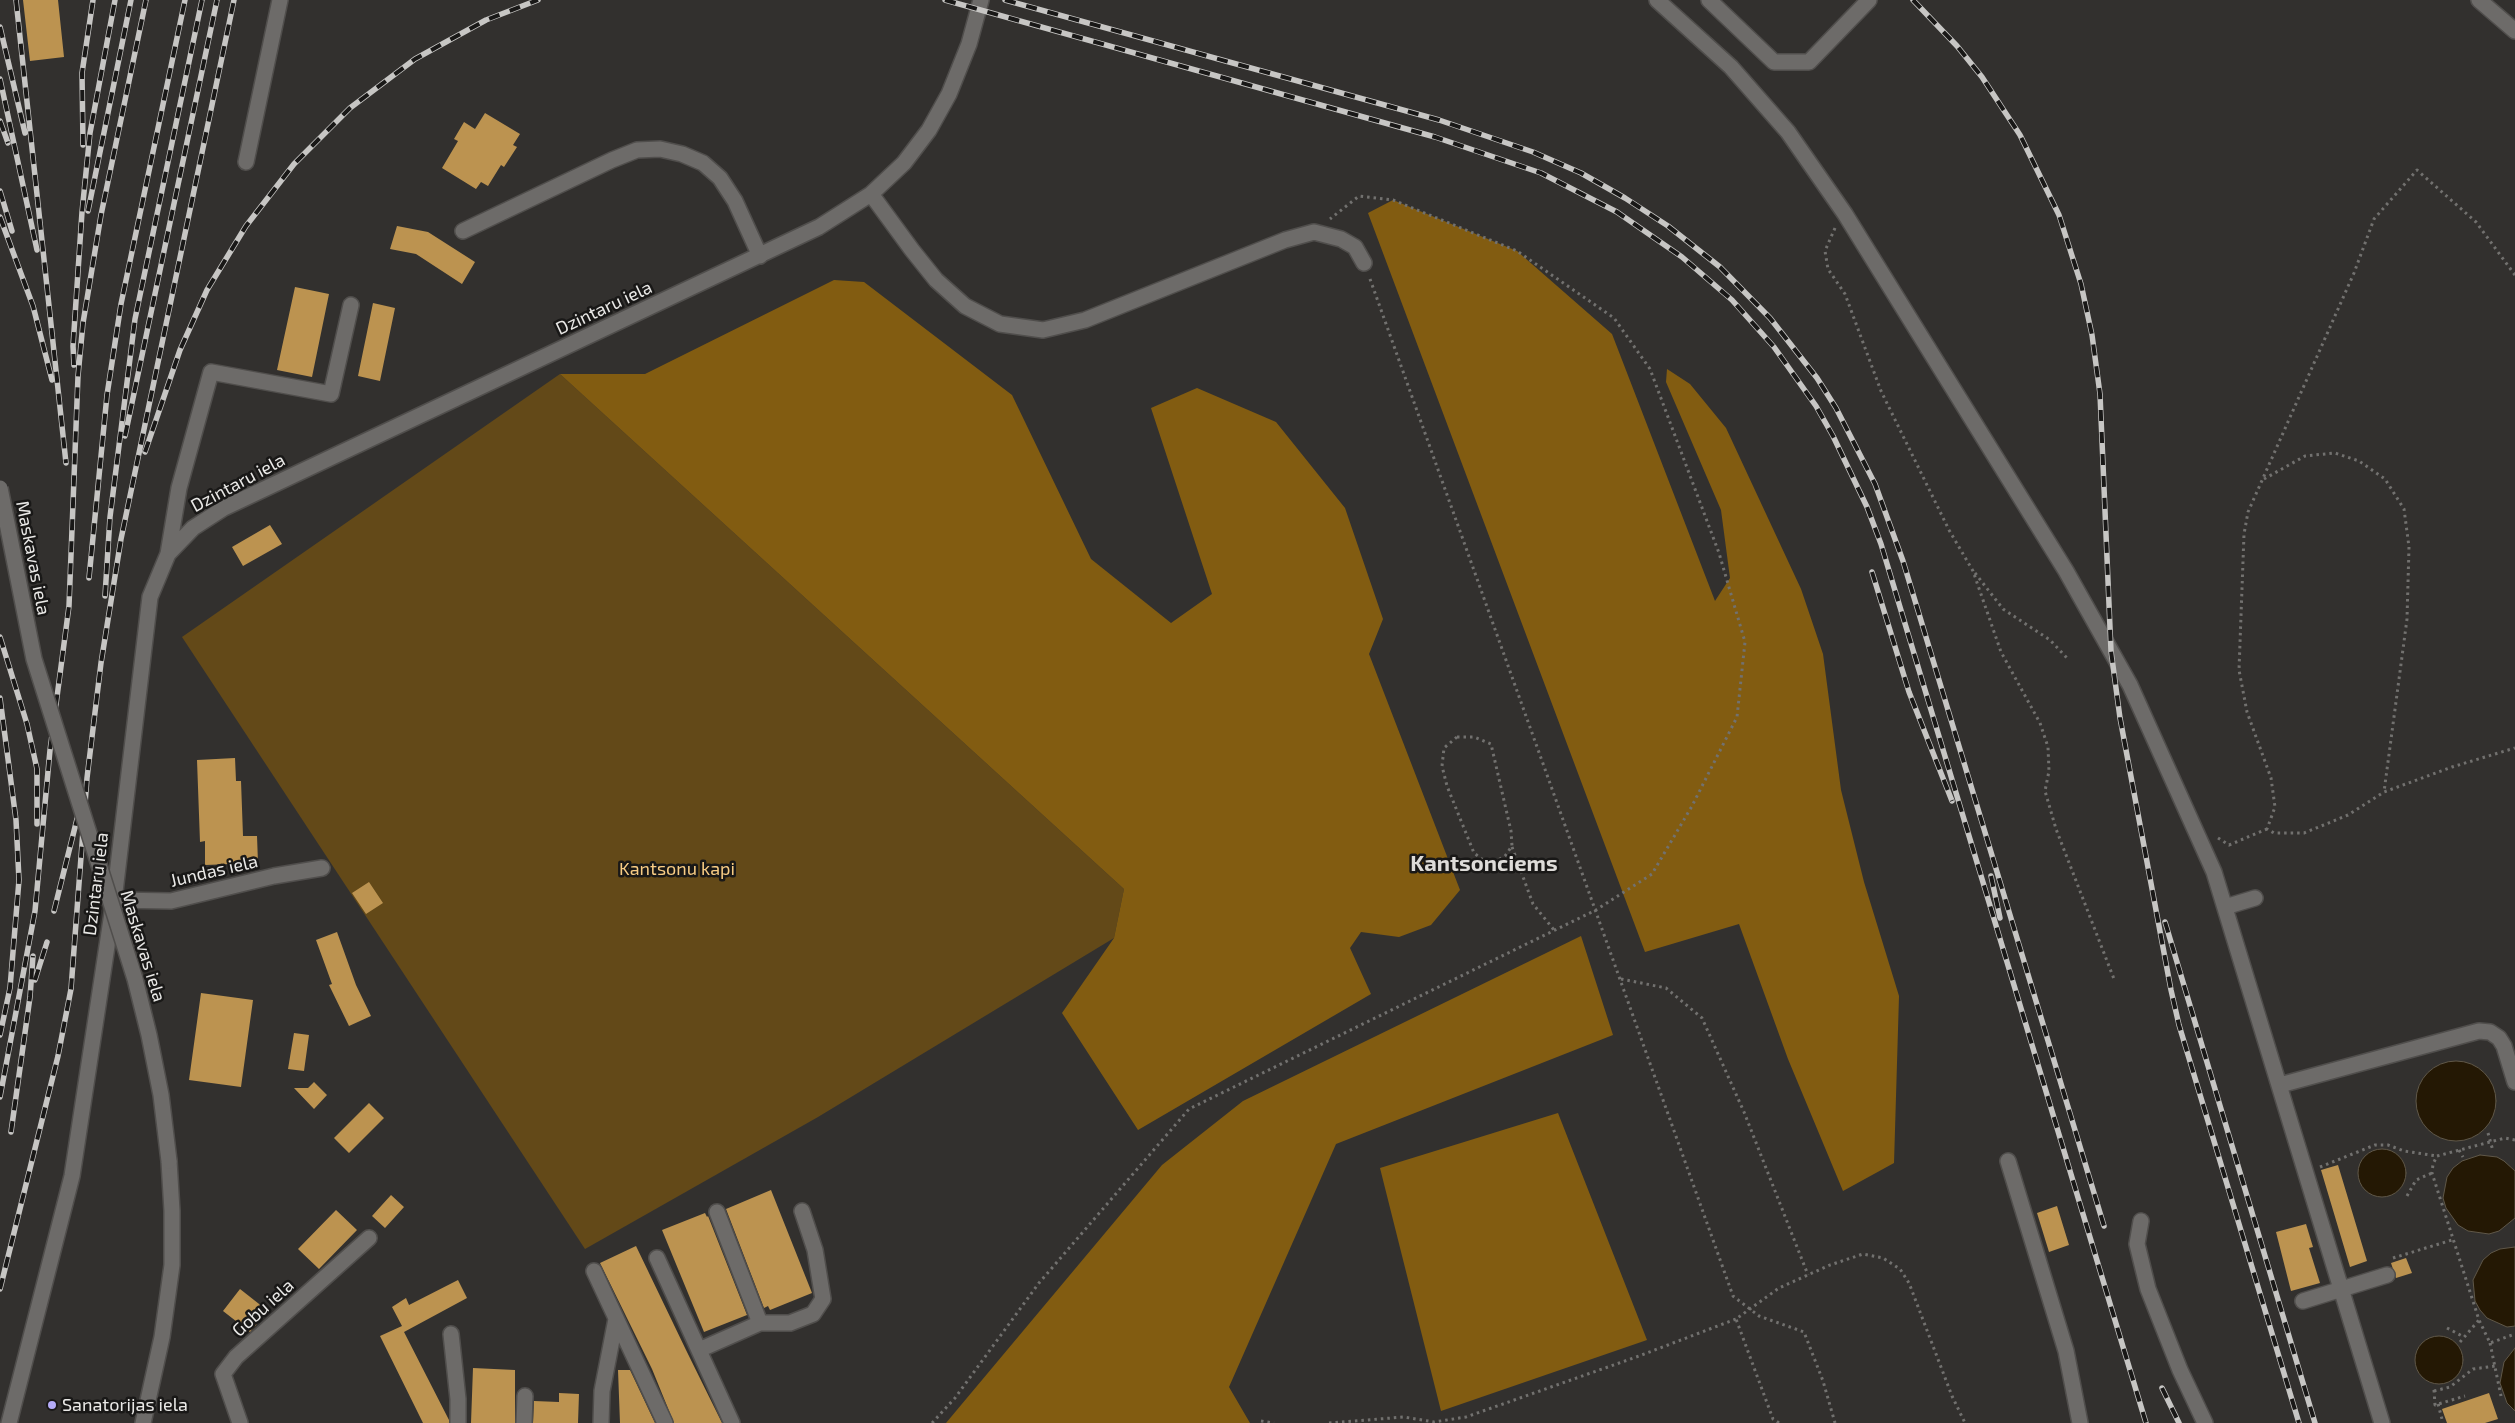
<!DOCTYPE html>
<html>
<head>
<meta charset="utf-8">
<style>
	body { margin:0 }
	canvas { display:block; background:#32302e }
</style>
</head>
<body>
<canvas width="2515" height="1423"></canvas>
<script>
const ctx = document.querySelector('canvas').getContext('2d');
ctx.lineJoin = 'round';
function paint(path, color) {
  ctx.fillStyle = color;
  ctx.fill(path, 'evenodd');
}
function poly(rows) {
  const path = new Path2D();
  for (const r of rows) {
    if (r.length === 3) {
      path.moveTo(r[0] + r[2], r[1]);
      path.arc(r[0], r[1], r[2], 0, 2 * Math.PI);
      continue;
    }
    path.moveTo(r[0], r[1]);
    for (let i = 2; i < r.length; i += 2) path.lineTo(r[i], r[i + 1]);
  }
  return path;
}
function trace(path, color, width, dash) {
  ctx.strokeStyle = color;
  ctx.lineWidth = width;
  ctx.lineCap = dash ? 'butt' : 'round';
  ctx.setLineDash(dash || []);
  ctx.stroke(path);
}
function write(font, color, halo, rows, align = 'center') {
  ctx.font = font + ' "Exo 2",sans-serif';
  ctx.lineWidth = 5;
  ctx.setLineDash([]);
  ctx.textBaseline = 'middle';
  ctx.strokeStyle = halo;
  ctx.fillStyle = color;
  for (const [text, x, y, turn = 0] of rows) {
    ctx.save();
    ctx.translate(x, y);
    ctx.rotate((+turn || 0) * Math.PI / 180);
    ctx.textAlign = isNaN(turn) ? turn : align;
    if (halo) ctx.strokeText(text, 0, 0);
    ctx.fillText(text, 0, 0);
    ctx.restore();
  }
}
paint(poly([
	[560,374,1124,889,1114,938,818,1117,585,1249,182,637]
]), '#634918');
paint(poly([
	[1393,200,1517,251,1612,334,1715,601,1730,578,1721,510,1666,382,1667,369,1690,384,1726,428,1801,589,1823,654,1841,790,1864,882,1899,996,1894,1163,1843,1191,1788,1059,1739,924,1645,952,1368,213],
	[834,280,864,282,1012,395,1091,559,1171,623,1212,594,1151,408,1197,388,1276,422,1345,508,1383,619,1369,654,1460,890,1431,925,1399,937,1361,932,1350,948,1371,994,1138,1130,1062,1013,1114,938,1124,889,560,374,645,374],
	[1581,936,1613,1035,1336,1144,1229,1387,1250,1423,946,1423,1162,1165,1243,1101],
	[1558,1113,1647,1340,1441,1411,1380,1168]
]), '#825c11');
const water = poly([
	[2456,1101,40],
	[2382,1173,24],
	[2480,1155,2497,1157,2504,1161,2515,1171,2515,1218,2499,1231,2489,1234,2468,1231,2458,1225,2446,1208,2443,1198,2447,1177,2453,1168,2462,1161,2480,1155],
	[2515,1247,2515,1326,2507,1327,2487,1318,2480,1310,2475,1301,2473,1280,2483,1260,2491,1253,2500,1249,2515,1247],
	[2439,1360,24],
	[2515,1348,2515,1411,2507,1403,2500,1383,2504,1362,2515,1348]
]);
paint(water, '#241804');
trace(water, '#5f5748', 1);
paint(poly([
	[23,0,58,0,64,57,30,61],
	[485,113,520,134,513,145,517,147,504,167,501,165,488,186,481,182,476,189,442,168,458,141,454,139,464,122,475,129],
	[397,226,428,232,475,262,462,284,416,254,390,249],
	[295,287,329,294,312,377,277,370],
	[373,303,395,308,380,381,358,376],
	[270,525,282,544,243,566,232,547],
	[235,758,236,781,241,781,243,836,257,836,258,863,205,865,205,841,200,842,197,760],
	[369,882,383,903,366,914,352,893],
	[337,932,356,985,371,1016,349,1026,329,985,332,984,316,940],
	[201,993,253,1000,241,1087,189,1080],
	[294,1033,309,1035,304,1071,288,1069],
	[314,1082,327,1095,314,1109,294,1088,308,1088],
	[369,1103,384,1118,349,1153,334,1138],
	[2338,1165,2367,1261,2350,1267,2321,1170],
	[771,1190,812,1293,770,1310,768,1306,764,1308,726,1209],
	[391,1195,404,1207,385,1228,372,1216],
	[2057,1206,2069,1245,2049,1252,2037,1213],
	[336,1210,357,1230,319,1269,298,1249],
	[705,1213,707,1217,708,1216,747,1315,704,1332,662,1230],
	[2306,1224,2313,1247,2309,1248,2320,1283,2291,1291,2276,1232],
	[636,1246,686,1350,722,1423,674,1423,652,1369,600,1263],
	[2406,1258,2412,1273,2396,1278,2391,1263],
	[458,1280,467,1298,404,1332,449,1420,449,1423,423,1423,380,1336,402,1326,392,1307,406,1298,409,1305],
	[240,1289,268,1311,250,1332,223,1311],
	[473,1368,515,1370,515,1423,471,1423],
	[618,1370,630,1370,655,1423,620,1423],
	[559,1393,579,1394,578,1423,533,1423,534,1401,559,1402],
	[2489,1393,2498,1419,2485,1423,2447,1423,2442,1409]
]), '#bc9350');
const minor = poly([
	[1657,0,1731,67,1788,132,1845,214,2066,571,2130,685,2214,872,2382,1423],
	[1709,0,1774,62,1809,62,1869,0],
	[2479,0,2515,31],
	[246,162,280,0],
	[871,194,912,250,936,280,965,306,1000,324,1043,330,1085,320,1285,240,1314,232,1341,239,1355,247,1364,263],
	[463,231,612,160,637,150,660,149,682,154,703,163,720,178,735,201,760,256],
	[168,554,179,488,211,372,331,394,351,305],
	[114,900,171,901,274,876,322,868],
	[2225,907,2255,898],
	[2280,1085,2479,1031,2490,1032,2499,1038,2504,1046,2515,1082],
	[2008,1161,2066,1351,2080,1423],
	[717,1212,760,1323],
	[2141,1221,2137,1244,2148,1289,2180,1370,2205,1423],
	[657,1258,732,1423],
	[594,1271,665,1423],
	[2303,1301,2387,1275],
	[451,1334,458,1399,458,1423],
	[699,1350,760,1323,790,1323,813,1314,823,1299,815,1250,802,1211],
	[9,1423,72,1176,114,900,150,597,168,554,193,528,224,508,819,227,871,194,904,163,929,130,949,94,969,44,981,0],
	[143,1423,162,1337,172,1265,172,1211,169,1161],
	[240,1423,223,1374,236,1357,369,1238],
	[524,1423,525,1396],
	[601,1423,602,1391,616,1319]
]);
trace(minor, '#504e4c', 18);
trace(poly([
	[1835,228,1825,251,1828,269,1845,294,1881,391,1949,530,1973,571,2001,652,2040,723,2048,747,2049,771,2045,791,2056,829,2114,979],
	[2515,275,2476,222,2417,170,2374,219,2354,273,2248,512,2244,534,2239,670,2247,712,2271,778,2275,807,2267,829,2274,833,2304,833,2348,815,2384,792,2452,767,2515,748],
	[1370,279,1733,1296,1759,1316,1804,1332,1823,1381,1835,1423],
	[2264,479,2305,456,2335,453,2359,461,2385,479,2404,509,2409,547,2407,619,2384,792],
	[1975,573,2003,609,2050,640,2067,658],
	[1457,737,1474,737,1491,744,1511,831,1512,846,1505,856,1496,861,1483,860,1474,853,1447,786,1442,766,1444,748,1457,737],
	[2218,838,2229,845,2267,829],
	[1512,847,1533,904,1554,930],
	[1621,979,1666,988,1702,1018,1744,1112,1808,1275],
	[2488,1133,2493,1151],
	[2515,1140,2505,1138,2437,1156,2433,1164,2432,1173,2479,1320,2490,1343,2515,1334],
	[2459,1150,2463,1157],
	[2320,1167,2375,1145,2388,1145,2404,1151,2437,1156],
	[2407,1196,2416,1180,2432,1173],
	[2393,1258,2452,1240],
	[2447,1328,2464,1337],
	[2460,1342,2479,1320],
	[2490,1343,2501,1396],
	[2434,1390,2435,1405,2465,1396],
	[2434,1391,2450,1387,2473,1369,2495,1366],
	[2438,1404,2443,1423],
	[1261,1421,1274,1423],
	[932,1423,955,1398,1039,1283,1189,1109,1596,910,1652,874,1692,806,1737,717,1745,642,1719,553,1650,369,1614,318,1517,251,1393,200,1359,196,1330,219],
	[1329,1423,1404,1417,1434,1422,1466,1417,1639,1356,1736,1319],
	[1779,1423,1773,1419,1736,1319,1779,1288,1830,1265,1863,1254,1883,1258,1900,1269,1909,1283,1952,1396,1965,1423]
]), '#72716f', 3, [2.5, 4]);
trace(minor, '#6d6b69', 15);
const rail = poly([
	[16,0,66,463],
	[945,0,1435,137,1541,173,1617,212,1682,257,1732,300,1774,347,1816,406,1833,436,1867,507,1881,544,2146,1423],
	[1005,0,1439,120,1533,152,1581,173,1625,198,1668,226,1720,267,1770,318,1817,378,1836,408,1875,484,1903,561,2104,1226],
	[1913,0,1957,46,1982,77,2020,135,2059,215,2081,284,2092,335,2100,394,2111,651,2120,718,2171,990,2179,1025,2299,1423],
	[0,27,25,133],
	[0,79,37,250],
	[0,121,8,143],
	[83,145,82,73,93,0],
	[0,191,12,231],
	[88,211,131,0],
	[0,217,33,306,52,380],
	[74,365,73,346,82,212,90,133,115,0],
	[125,436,217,0],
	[145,452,180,350,207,290,246,226,294,164,350,108,415,59,486,20,538,0],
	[1872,572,1909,692,1952,801],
	[89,578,107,395,121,304,185,0],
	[105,596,110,517,135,319,202,0],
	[0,637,27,724,37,769,37,824],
	[0,698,16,820,19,880,10,988,0,1035],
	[1991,876,2000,918],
	[54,911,80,807],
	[2165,922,2315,1423],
	[35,980,47,942],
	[0,1097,35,911,50,750,69,606,78,376,83,323,101,215,146,0],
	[11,1132,30,997,33,956],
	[0,1289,58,1056,71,989,87,778,101,663,121,539,234,0],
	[2162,1388,2179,1423]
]);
trace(rail, '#c7c6c4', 5.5);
trace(rail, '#191817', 4, [11]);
const minorBridge = poly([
	[0,488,34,659,135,979,149,1035,161,1095,169,1161]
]);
trace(minorBridge, '#504e4c', 18, []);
trace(minorBridge, '#6d6b69', 15);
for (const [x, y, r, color] of [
	[52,1405,5,"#b5acf8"]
]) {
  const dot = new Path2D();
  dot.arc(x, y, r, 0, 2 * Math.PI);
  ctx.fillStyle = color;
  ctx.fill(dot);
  trace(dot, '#191817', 2);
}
write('18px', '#eae9e7', '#191817', [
	["Dzintaru iela",604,308,-25],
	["Dzintaru iela",238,483,-28],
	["Maskavas iela",33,558,79],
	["Jundas iela",214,871,-13],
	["Dzintaru iela",96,884,-83],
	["Maskavas iela",143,946,73],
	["Gobu iela",263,1308,-42]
]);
write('18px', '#f8cc84', '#191817', [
	["Kantsonu kapi",677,869]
]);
write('18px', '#eae9e7', '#191817', [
	["Sanatorijas iela",62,1405]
], 'left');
write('bold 22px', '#dedcd9', '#191817', [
	["Kantsonciems",1484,864]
]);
</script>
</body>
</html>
